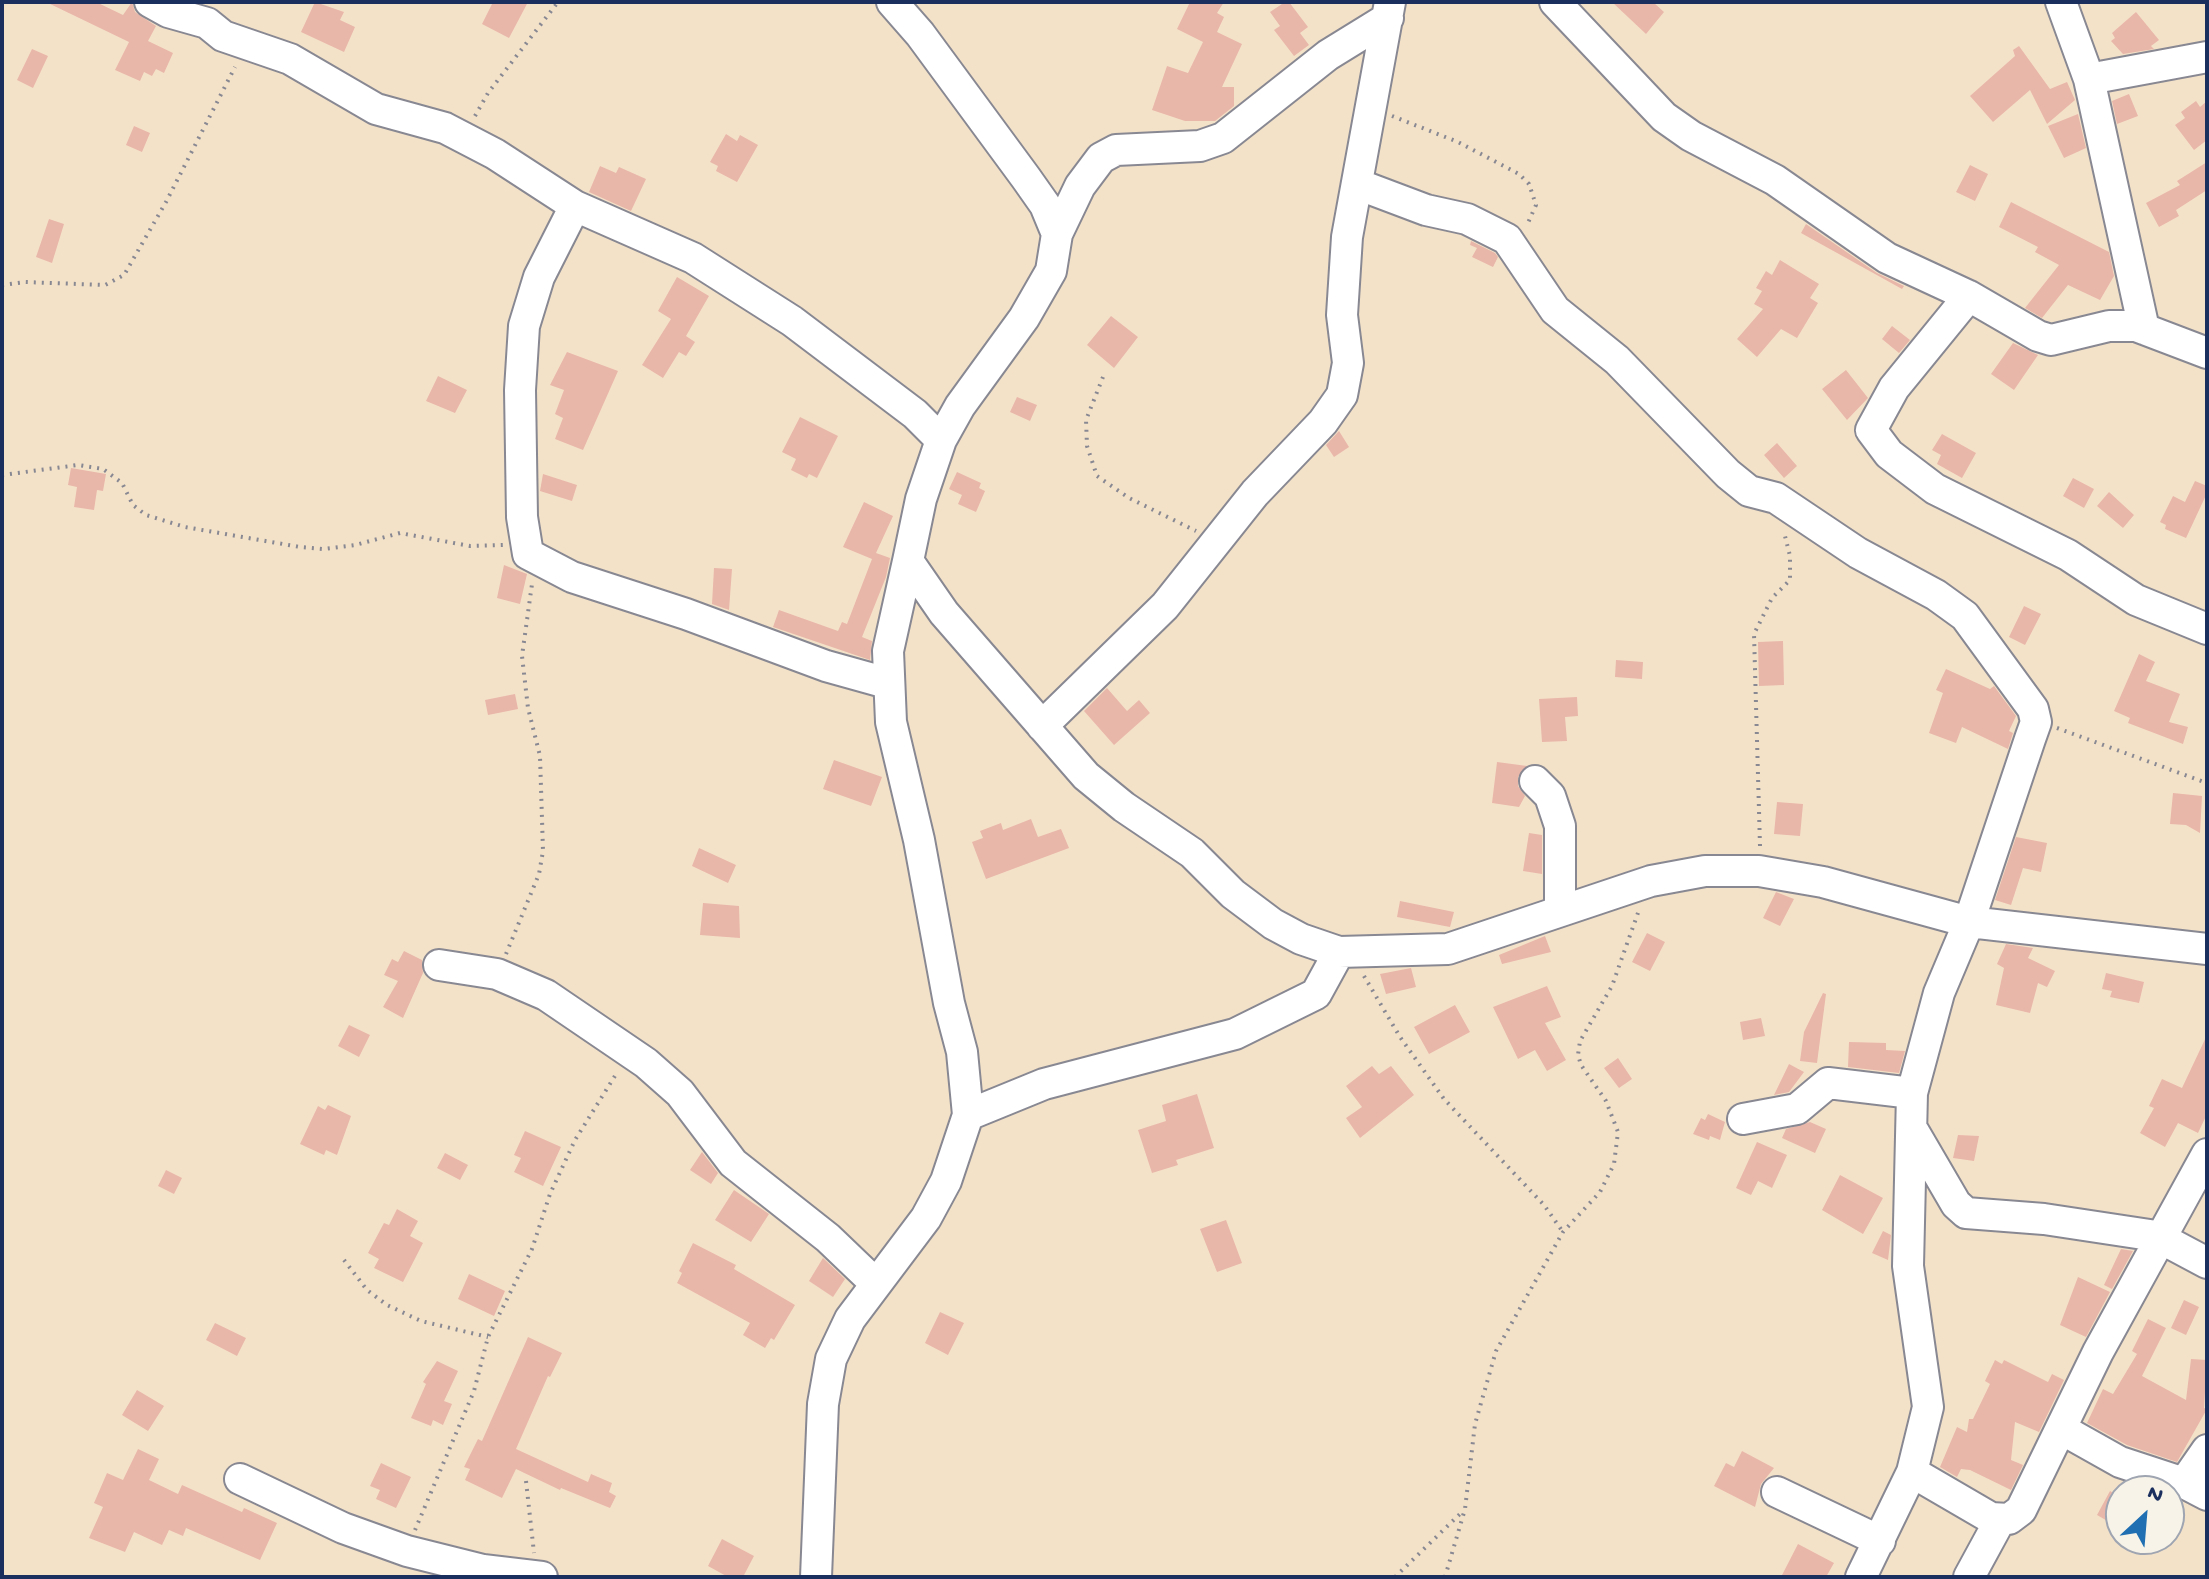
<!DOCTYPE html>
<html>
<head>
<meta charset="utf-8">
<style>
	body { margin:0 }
	#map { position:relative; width:2209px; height:1579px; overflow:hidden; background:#f4e2c8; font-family:"Gochi Hand",sans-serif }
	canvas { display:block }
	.frame { position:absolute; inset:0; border:4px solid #1b2f5e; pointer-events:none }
	.north { position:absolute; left:2105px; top:1475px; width:80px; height:80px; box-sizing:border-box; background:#f7f3e8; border:2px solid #9fa5b1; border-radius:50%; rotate:26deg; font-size:22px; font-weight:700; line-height:32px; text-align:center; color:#1b2f5e }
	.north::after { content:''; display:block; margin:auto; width:28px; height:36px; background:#1f6fb2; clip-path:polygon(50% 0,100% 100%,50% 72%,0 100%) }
</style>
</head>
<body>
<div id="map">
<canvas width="2209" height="1579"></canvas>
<div class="frame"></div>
<div class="north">N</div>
</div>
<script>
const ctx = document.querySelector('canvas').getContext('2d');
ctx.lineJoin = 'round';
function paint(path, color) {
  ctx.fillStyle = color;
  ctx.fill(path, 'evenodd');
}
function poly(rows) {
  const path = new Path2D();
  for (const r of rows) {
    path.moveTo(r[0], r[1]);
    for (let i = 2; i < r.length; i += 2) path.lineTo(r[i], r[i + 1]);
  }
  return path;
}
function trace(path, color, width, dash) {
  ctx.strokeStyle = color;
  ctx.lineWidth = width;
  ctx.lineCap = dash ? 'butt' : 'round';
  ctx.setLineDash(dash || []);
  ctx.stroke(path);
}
paint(poly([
	[46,2,96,2,123,15,132,2,135,12,156,26,148,41,173,53,164,73,156,69,152,76,144,72,140,81,115,70,129,42],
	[315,2,344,12,340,20,355,27,344,52,301,32],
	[493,2,528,2,509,38,482,24],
	[1190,2,1224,2,1217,13,1224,17,1217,32,1242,44,1222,87,1234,87,1234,106,1215,121,1185,121,1152,110,1167,66,1188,73,1203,42,1177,29],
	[1285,2,1289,2,1308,27,1300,33,1309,45,1294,56,1274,30,1280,26,1270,12],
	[1612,2,1653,2,1664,12,1646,34],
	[2136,12,2159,40,2151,46,2154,49,2123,54,2111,41,2115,38,2112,33],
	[2019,46,2050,89,2067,82,2075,100,2047,124,2030,90,1993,122,1970,96,2015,56,2013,50],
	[32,49,48,56,33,88,17,80],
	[2129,94,2138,116,2117,124,2112,101],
	[2196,101,2200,107,2207,101,2207,140,2194,150,2175,125,2185,118,2181,112],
	[2078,114,2086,148,2064,158,2048,126],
	[134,126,150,133,142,152,126,145],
	[726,134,737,141,740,135,758,145,737,182,716,171,718,166,710,162],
	[2207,162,2207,190,2176,210,2179,216,2159,227,2146,203,2180,185,2177,181],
	[1970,165,1988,174,1975,201,1956,192],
	[600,166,616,173,619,167,646,179,631,211,589,192],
	[2011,202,2109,252,2114,276,2100,300,2068,285,2042,318,2025,308,2059,265,2035,252,2038,247,1999,227],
	[49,219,64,224,52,263,36,257],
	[1806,224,1877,273,1904,286,1902,289,1801,233],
	[1471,241,1495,253,1498,257,1493,267,1472,257,1477,248,1470,245],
	[1780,260,1819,284,1810,298,1818,303,1797,338,1781,329,1757,357,1737,339,1763,309,1754,304,1762,291,1756,288,1766,271,1772,275],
	[677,277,709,296,686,336,695,342,686,356,679,352,663,378,642,365,671,319,658,311],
	[1111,316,1138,337,1114,368,1087,345],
	[1892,326,1910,340,1899,353,1882,339],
	[2013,343,2038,355,2014,390,1991,374],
	[567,352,618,371,583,450,555,439,563,418,555,414,564,390,550,385],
	[1846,370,1868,398,1847,420,1822,389],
	[438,376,467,390,455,413,426,401],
	[1017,397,1037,405,1030,421,1010,412],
	[800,417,838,436,817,478,809,474,807,478,791,470,796,459,782,452],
	[1339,431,1349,447,1334,457,1326,445],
	[1942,434,1976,453,1962,478,1937,464,1941,455,1932,450],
	[1777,443,1797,466,1784,478,1764,455],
	[71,468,106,474,103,491,97,490,94,510,74,507,77,487,68,485],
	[957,472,981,483,979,488,985,491,976,512,958,504,962,495,949,489],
	[543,474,577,485,572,501,540,491],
	[2073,478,2094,489,2084,508,2063,496],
	[2195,481,2207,486,2207,493,2186,538,2165,529,2166,525,2160,522,2173,496,2185,502],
	[2109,492,2134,515,2123,528,2097,506],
	[864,502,893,516,876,553,890,558,886,577,862,637,872,641,870,660,773,627,779,610,838,631,842,622,847,624,872,559,843,547],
	[504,565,527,574,520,604,497,598],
	[714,568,732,569,729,610,712,604],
	[2024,606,2041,614,2025,645,2009,637],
	[1783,641,1784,685,1759,686,1758,642],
	[2139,654,2155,662,2146,681,2180,694,2169,722,2188,727,2183,744,2128,723,2130,718,2114,711],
	[1616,660,1643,662,1642,679,1615,677],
	[1946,669,1990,689,1994,686,2016,716,2009,731,2013,733,2008,749,1962,727,1956,743,1929,733,1943,693,1936,690],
	[1107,688,1127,711,1139,700,1150,713,1114,745,1084,711],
	[515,694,518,709,488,715,485,700],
	[1577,697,1578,716,1565,717,1567,741,1542,742,1539,699],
	[834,760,882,777,871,806,823,789],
	[1497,762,1527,766,1518,777,1518,786,1525,796,1519,807,1492,803],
	[2173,793,2202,796,2200,833,2186,825,2170,824],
	[1777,802,1803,804,1800,836,1774,834],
	[1031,819,1038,837,1061,829,1069,848,986,879,972,842,983,838,980,831,1001,823,1003,830],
	[1529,833,1542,835,1542,874,1523,871],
	[2016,837,2047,843,2041,872,2023,868,2011,905,1995,900],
	[699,848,736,865,728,883,692,866],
	[1776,892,1794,899,1780,926,1763,918],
	[1400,901,1454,912,1450,927,1397,917],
	[703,903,739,906,740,938,700,935],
	[1647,933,1665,942,1650,971,1632,962],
	[1545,936,1551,952,1502,964,1499,955],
	[2006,944,2033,948,2028,958,2055,971,2047,987,2038,983,2030,1013,1996,1005,2004,968,1997,964],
	[404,951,422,960,423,973,403,1018,383,1007,398,981,384,975,392,959,398,962],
	[1411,968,1416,987,1386,994,1380,974],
	[2106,973,2144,982,2139,1003,2110,997,2112,991,2102,989],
	[1547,986,1561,1017,1545,1023,1566,1060,1547,1071,1535,1050,1518,1059,1493,1007],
	[1823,993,1826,994,1817,1063,1800,1061,1804,1032],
	[1455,1005,1470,1032,1429,1054,1414,1027],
	[1761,1018,1765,1036,1743,1040,1740,1022],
	[349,1025,370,1035,359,1057,338,1046],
	[2207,1035,2207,1114,2198,1133,2178,1123,2165,1147,2140,1133,2154,1108,2149,1106,2162,1079,2182,1088],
	[1849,1042,1886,1043,1886,1050,1905,1051,1899,1073,1848,1067],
	[1618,1058,1632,1079,1619,1088,1604,1068],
	[1789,1064,1804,1072,1789,1092,1774,1095],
	[1372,1066,1379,1074,1391,1066,1414,1095,1360,1138,1346,1118,1362,1107,1346,1086],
	[1197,1094,1214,1148,1176,1160,1178,1165,1152,1173,1138,1130,1166,1121,1162,1105],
	[328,1105,351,1116,337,1155,326,1150,324,1155,300,1144,318,1106,325,1110],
	[1708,1114,1725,1122,1720,1140,1710,1136,1709,1140,1693,1134,1701,1118,1705,1120],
	[1810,1122,1826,1129,1815,1153,1782,1138,1786,1129],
	[525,1131,561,1147,543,1186,514,1172,521,1158,514,1155],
	[1958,1135,1979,1136,1974,1161,1953,1158],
	[1757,1142,1787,1155,1772,1188,1758,1181,1751,1195,1736,1188],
	[702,1152,718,1173,711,1184,690,1170],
	[445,1153,468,1165,460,1180,437,1168],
	[166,1170,182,1178,174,1194,158,1186],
	[1840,1175,1883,1198,1863,1234,1822,1210],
	[734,1190,769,1214,751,1242,715,1220],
	[397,1209,418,1221,410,1236,423,1243,403,1282,374,1268,379,1259,368,1253,384,1223,389,1225],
	[1226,1220,1242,1263,1217,1272,1200,1229],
	[1883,1231,1891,1235,1888,1260,1872,1253],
	[693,1243,736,1265,734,1269,795,1305,774,1340,771,1338,765,1348,743,1335,750,1323,677,1283,682,1273,679,1271],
	[2121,1249,2133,1251,2112,1289,2104,1285],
	[823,1258,845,1279,833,1297,809,1281],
	[469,1274,505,1291,494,1316,458,1299],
	[2078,1277,2110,1292,2086,1337,2060,1325],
	[2184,1300,2199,1307,2186,1335,2171,1328],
	[940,1312,964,1323,948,1355,925,1343],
	[2148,1319,2166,1328,2142,1376,2186,1400,2191,1359,2207,1360,2204,1408,2207,1409,2177,1462,2127,1445,2087,1423,2103,1389,2113,1394,2137,1354,2132,1351],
	[215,1323,246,1338,237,1356,206,1340],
	[528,1337,562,1353,550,1377,548,1376,516,1449,588,1482,591,1474,612,1483,609,1492,616,1496,610,1508,561,1488,560,1490,516,1469,502,1498,465,1480,470,1469,464,1467,478,1439,482,1441],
	[1995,1360,2002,1364,2004,1360,2048,1382,2052,1374,2064,1380,2039,1432,2015,1422,2011,1460,2023,1465,2011,1490,1970,1470,1961,1469,1957,1477,1940,1467,1957,1427,1967,1432,1969,1419,1973,1419,1990,1384,1985,1381],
	[437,1361,458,1371,444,1401,452,1404,443,1425,433,1420,431,1426,411,1418,426,1384,423,1382],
	[137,1390,164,1406,148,1431,122,1415],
	[138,1449,159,1459,149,1480,178,1494,182,1485,242,1512,244,1508,277,1523,260,1560,186,1528,183,1536,169,1530,162,1545,134,1532,125,1552,89,1538,103,1507,94,1503,107,1473,123,1480],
	[1742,1451,1774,1468,1761,1484,1755,1507,1714,1486,1726,1463,1734,1467],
	[381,1463,411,1477,396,1508,376,1499,380,1490,370,1486],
	[2110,1491,2121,1497,2111,1523,2097,1515],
	[722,1539,754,1556,743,1577,728,1577,708,1566],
	[1798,1544,1834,1563,1826,1577,1781,1577]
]), '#e9b6aa');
const minor = poly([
	[150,2,168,12,207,23,223,36,290,59,376,109,445,128,495,154,575,206,693,258,792,321,915,414,941,440],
	[892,2,920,34,1026,178,1045,205,1057,234,1051,271,1024,318,960,406,941,440,921,499,908,561,944,613,1086,776,1124,807,1192,853,1233,894,1273,924,1301,939,1339,952,1448,949,1651,881,1705,871,1759,871,1823,882,1969,922,2207,949],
	[1555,2,1664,117,1691,136,1775,180,1887,258,1969,296,2038,336,2051,340,2109,326,2136,326,2207,353],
	[2061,2,2089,79,2144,329],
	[2089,79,2207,57],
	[1357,184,1426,210,1467,219,1507,239,1555,310,1617,360,1728,474,1749,491,1776,498,1858,553,1936,595,1965,616,2033,709,2036,722,2030,739,1969,922,1939,993,1912,1093,1908,1266,1928,1407,1912,1472,1861,1577],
	[575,206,539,277,524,326,520,390,522,517,528,554,572,577,686,614,826,666,887,683],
	[1057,234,1080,186,1101,158,1116,150,1200,146,1223,138,1328,55,1388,18],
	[1969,296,1894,388,1871,430,1889,454,1935,489,2068,555,2136,600,2207,629],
	[1042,726,1165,606,1255,493,1323,422,1342,395,1348,363,1342,315,1347,237,1390,2],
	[1535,781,1550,796,1560,826,1560,909],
	[439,965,497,974,546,995,646,1063,680,1093,733,1163,828,1238,875,1283],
	[968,1115,1044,1084,1235,1034,1316,994,1339,952],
	[1743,1119,1797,1109,1828,1083,1912,1093],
	[1914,1132,1956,1204,1966,1213,2044,1219,2163,1237],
	[2162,1239,2207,1263],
	[2063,1430,2120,1462,2184,1483,2207,1495],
	[1912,1472,1991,1518,2009,1519,2021,1510,2098,1352,2207,1154],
	[240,1479,343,1528,407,1551,483,1570,542,1577],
	[2184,1483,2207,1450],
	[1777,1492,1880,1541],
	[816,1577,823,1404,831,1359,850,1319,926,1218,946,1181,968,1115,962,1052,949,1003,919,840,891,722,888,651,908,561],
	[1969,1577,2000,1520]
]);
trace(minor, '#888893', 34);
trace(poly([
	[475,116,488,93,558,2],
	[1392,116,1458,142,1519,174,1529,184,1536,205,1527,225],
	[2,285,25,282,105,285,124,275,166,202,235,67],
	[1103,377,1086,420,1087,446,1097,476,1129,498,1196,531],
	[2,475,78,465,103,469,122,483,133,505,146,515,185,527,300,547,323,549,355,545,400,533,470,546,503,545],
	[2057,728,2207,783],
	[1760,846,1754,634,1772,598,1790,580,1790,556,1785,536],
	[506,954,539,874,543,851,540,756,528,708,522,656,532,584],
	[1364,976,1400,1037,1444,1099,1544,1205,1563,1232],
	[344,1260,367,1290,387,1305,421,1321,488,1337],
	[526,1481,534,1553],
	[415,1530,474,1391,488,1337,532,1249,550,1194,575,1140,618,1071],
	[1395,1577,1463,1511],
	[1445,1577,1465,1509,1475,1424,1496,1351,1563,1232,1600,1192,1614,1164,1618,1132,1606,1101,1581,1065,1578,1055,1580,1041,1612,986,1639,910]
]), '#888893', 4, [2, 6]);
trace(minor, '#fff', 30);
</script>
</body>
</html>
